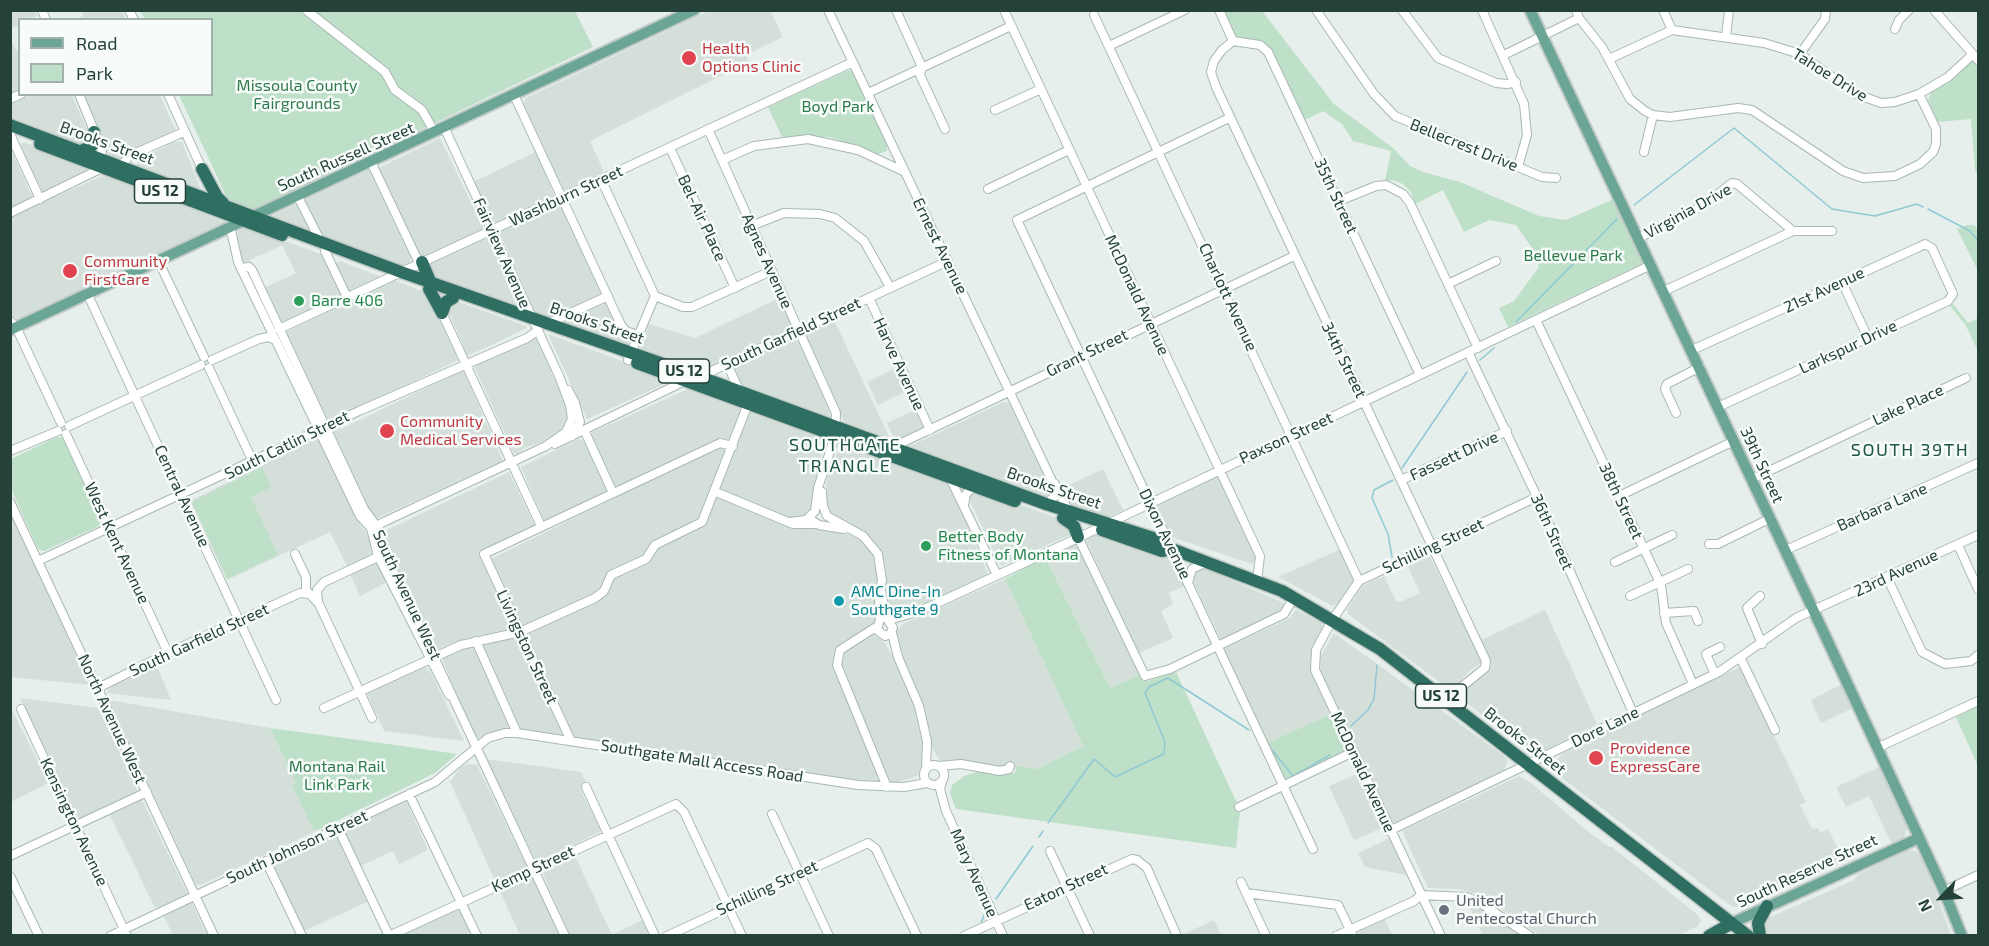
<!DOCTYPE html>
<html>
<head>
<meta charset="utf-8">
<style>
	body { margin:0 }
	#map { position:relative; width:1989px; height:946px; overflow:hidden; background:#e6efeb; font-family:"Exo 2",sans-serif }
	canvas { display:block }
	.frame { position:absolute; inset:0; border:12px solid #24423a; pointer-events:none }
	.legend { position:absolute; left:18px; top:18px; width:195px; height:78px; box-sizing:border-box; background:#f7fbf9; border:2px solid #a3b1ad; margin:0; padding:8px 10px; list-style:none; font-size:18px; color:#24423a }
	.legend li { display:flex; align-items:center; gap:12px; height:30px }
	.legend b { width:30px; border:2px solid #a3b1ad }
	.north { position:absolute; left:1911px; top:868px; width:60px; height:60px; -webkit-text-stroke:4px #f7fbf9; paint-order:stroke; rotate:245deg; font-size:16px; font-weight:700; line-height:24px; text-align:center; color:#24423a }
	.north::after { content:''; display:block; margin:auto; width:21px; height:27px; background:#24423a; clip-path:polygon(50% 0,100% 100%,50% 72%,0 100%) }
</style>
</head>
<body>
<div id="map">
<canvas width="1989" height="946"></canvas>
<div class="frame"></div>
<ul class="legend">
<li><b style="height:8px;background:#6aa596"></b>Road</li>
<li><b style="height:16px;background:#bfe0c8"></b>Park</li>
</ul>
<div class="north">N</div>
</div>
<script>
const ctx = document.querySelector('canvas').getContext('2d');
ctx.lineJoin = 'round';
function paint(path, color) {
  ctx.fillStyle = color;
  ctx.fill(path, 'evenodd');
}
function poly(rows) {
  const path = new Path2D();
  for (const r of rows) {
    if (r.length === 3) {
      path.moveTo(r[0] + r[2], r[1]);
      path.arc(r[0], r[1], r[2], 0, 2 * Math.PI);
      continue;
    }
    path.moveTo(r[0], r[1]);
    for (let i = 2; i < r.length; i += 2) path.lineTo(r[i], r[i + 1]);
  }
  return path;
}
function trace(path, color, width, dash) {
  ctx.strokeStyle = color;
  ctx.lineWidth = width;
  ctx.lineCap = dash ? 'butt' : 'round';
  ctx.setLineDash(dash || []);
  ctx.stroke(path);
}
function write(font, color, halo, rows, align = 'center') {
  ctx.font = font + ' "Exo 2",sans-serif';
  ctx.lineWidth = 5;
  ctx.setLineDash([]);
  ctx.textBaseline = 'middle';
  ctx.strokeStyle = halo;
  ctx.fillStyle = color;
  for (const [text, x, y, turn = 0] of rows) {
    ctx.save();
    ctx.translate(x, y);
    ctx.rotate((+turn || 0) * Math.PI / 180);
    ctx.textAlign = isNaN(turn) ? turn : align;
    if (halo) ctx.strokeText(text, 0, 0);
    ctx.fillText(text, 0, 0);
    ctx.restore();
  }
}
paint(poly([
	[81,10,122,11,126,19,77,19,83,16],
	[711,10,774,11,771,12,783,37,746,55,749,62,590,141,604,172,567,190,563,189,523,104,526,98],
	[10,11,35,11,38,16,20,20,19,25,11,29],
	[10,40,20,55,19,92,10,97],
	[30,95,72,95,91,139,84,148,10,122,10,104],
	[83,95,160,95,176,131,125,161,111,160],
	[440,138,484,229,426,257,420,257,378,168],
	[24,142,84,166,87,171,85,174,43,193,20,146],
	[174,142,182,142,200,188,197,189,137,166,138,160],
	[10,147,33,199,10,211],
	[536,152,554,195,500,222,493,222,473,182],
	[369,170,411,258,410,263,400,267,268,218],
	[102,176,131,183,226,223,22,320,11,316,10,217],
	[558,203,561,203,621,332,632,339,630,346,625,348,536,315,499,232],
	[247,227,323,255,341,291,339,297,281,324,261,289,296,273,282,245,250,260,251,262,242,266,236,236,236,233],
	[487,236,521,305,518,307,434,278,428,266,429,263],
	[340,261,379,276,379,277,348,291,335,263],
	[394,280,429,294,458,360,326,423,284,333],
	[779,298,793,329,696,374,640,351,649,324,695,338],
	[456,301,526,326,527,328,468,356,464,351,464,347,447,309],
	[834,320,893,445,848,430,832,397,805,336,809,332],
	[548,334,666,377,669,382,587,419],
	[535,336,567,406,569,418,565,429,549,440,524,448,517,454,513,452,474,366],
	[793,339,799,342,828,405,831,420,741,391,731,368],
	[896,368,907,391,878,405,867,382],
	[461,371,464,372,503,461,373,520,330,432,336,426,341,429],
	[690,388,816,434,824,442,815,483,813,507,808,514,811,529,838,530,854,537,866,544,875,558,879,571,877,622,872,628,875,636,884,642,901,670,914,701,923,734,926,761,922,771,917,776,893,784,872,784,510,729,478,738,472,733,442,658,469,645,526,635,491,559,619,496,591,433],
	[1003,402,1010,403,1052,493,1046,500,906,448],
	[916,409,924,428,896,443,887,423],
	[314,439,320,439,358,522,370,538,371,555,347,566,330,532,227,580,190,501],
	[578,439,584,441,608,493,545,523,521,467],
	[845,447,852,447,949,482,989,576,900,617,893,617,887,608,885,592,886,567,877,546,860,531,831,517,824,500,828,473,837,453],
	[1103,469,1123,510,1105,518,1070,509,1061,489],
	[509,472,535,526,480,551,513,628,463,639,439,649,433,648,385,550,385,534,389,529],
	[1215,477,1220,478,1257,557,1252,564,1172,537,1159,508,1159,503],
	[979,490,1071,523,1074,533,1001,566,968,497,970,491],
	[11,513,90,685,11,677],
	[1100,532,1169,556,1171,559,1184,586,1169,593,1173,604,1161,611,1173,638,1139,653,1086,540],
	[1076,542,1140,675,1110,688,1045,557],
	[1341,549,1355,579,1339,603,1333,606,1278,577],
	[1426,555,1429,555,1481,659,1481,663,1469,671,1455,688,1449,689,1348,614,1347,610,1362,586,1384,576,1396,601,1400,602,1420,593,1407,565],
	[376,563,387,582,360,596,350,574],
	[1197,568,1204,568,1286,604,1282,611,1221,639,1192,579],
	[1005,579,1083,746,1037,769,942,763,933,750,921,698,895,641,894,634,903,624],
	[1296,610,1322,623,1323,628,1312,651,1311,665,1331,714,1267,743,1223,649,1290,618],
	[1545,610,1597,724,1537,754,1514,741,1466,702,1464,695,1470,685,1491,667,1491,661,1481,640],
	[1334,633,1503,755,1508,761,1504,770,1398,823,1391,822,1321,671,1320,657],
	[157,666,171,700,106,693,111,687],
	[425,666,431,673,464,741,384,731,367,693],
	[1741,667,1806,802,1800,805,1812,829,1818,828,1820,833,1828,829,1844,861,1739,907,1731,906,1554,772,1552,766,1562,754,1657,705],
	[1842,684,1853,708,1821,723,1811,700],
	[20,698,98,708,207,935,173,935,161,911,158,907,155,908,110,815,82,828],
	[109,700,270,728,318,830,201,885,196,885],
	[10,706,49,783,11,802,10,802],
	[486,759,581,772,586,782,580,789,601,831,540,862,536,861],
	[469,764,477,765,560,935,520,935,450,782,460,768],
	[1882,766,1909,824,1904,838,1892,844,1869,796,1846,807,1836,787],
	[1359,773,1384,827,1354,840,1329,786],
	[1519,776,1530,782,1586,830,1609,847,1612,847,1698,915,1701,921,1698,926,1679,935,1540,935,1481,895,1458,889,1428,888,1402,831],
	[406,801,428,850,399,864,393,851,360,866,343,831],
	[336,835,367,902,304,931,273,865],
	[1390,838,1407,875,1365,867,1358,853],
	[1906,850,1916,851,1924,860,1951,935,1761,936,1762,925,1766,919,1854,880,1859,874],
	[575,856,612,935,643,920,650,935,570,935,542,872],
	[1467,902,1481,907,1522,935,1483,935],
	[459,908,470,932,463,935,402,935],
	[1384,918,1392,935,1358,935,1360,930],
	[1214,920,1221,935,1182,935]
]), '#d4dfda');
paint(poly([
	[140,11,575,11,593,47,251,211,232,204,227,198,179,95,212,94,212,20,145,19],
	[1224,11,1262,11,1334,104,1393,148,1410,166,1423,172,1460,182,1539,216,1566,220,1614,199,1643,263,1508,327,1499,308,1514,301,1539,267,1532,248,1516,225,1489,220,1464,232,1443,190,1415,204,1411,192,1403,184,1393,180,1385,181,1391,151,1353,141,1342,124,1323,111,1305,120,1274,54,1265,45,1234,36],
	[1973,60,1978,65,1978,176,1975,170,1971,119,1938,122,1928,100,1932,90],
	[849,70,853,71,887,143,887,151,878,154,829,137,782,137,768,107],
	[1967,225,1975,225,1978,232,1978,271,1957,229],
	[1953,304,1968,323,1978,318,1978,351,1965,324,1950,306],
	[57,437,63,438,101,522,99,526,44,551,38,549,11,489,11,459],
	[262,467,271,487,251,497,278,555,227,579,192,502],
	[1045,557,1110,688,1140,675,1143,681,1148,681,1176,672,1237,803,1240,812,1236,848,956,809,950,793,952,785,964,776,976,772,1015,773,1016,766,1037,769,1083,746,1005,579],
	[1978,706,1978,766,1956,717],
	[1331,714,1345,751,1286,782,1267,743],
	[270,728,381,743,457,754,435,773,318,830,313,829,292,785,296,783]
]), '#bfe0c8');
trace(poly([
	[1634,205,1734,128,1832,209,1875,216,1917,204,1923,207],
	[1928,209,1970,231,1978,241],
	[1516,322,1617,219],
	[1480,360,1494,348],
	[1402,468,1467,372],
	[1392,557,1388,534,1372,498,1374,490,1393,480],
	[1351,726,1368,710,1374,699,1377,665],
	[1272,750,1293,776,1330,755],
	[1048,823,1094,759,1115,777,1164,754,1165,742,1145,693,1149,687,1168,678,1249,730],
	[1039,837,1043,831],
	[996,899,1033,846],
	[981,923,985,913]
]), '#8ec9d4', 1.5);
const minor = poly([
	[42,10,46,20],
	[129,10,134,20],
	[306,10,385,72,395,90,422,110,431,126],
	[828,10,1052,481,1055,496,1046,504],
	[896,10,922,67,920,75,945,129],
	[1004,10,1260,556,1257,581],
	[1219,10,1233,41,1222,50,1214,61,1211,72,1216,87,1486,661,1485,668,1459,689,1449,703],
	[1316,10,1374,94,1395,116,1542,177,1556,178],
	[1402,10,1438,58,1496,83,1507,84,1516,82],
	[1482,10,1524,104,1527,135,1518,167],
	[1576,10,1579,18,1602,47,1630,99,1645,111,1653,115,1670,117,1738,108,1752,110,1843,171,1863,178,1895,176,1920,164,1933,152,1936,144,1936,129,1919,94],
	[1663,10,1672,30],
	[1934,10,1978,60],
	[1094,15,1359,581],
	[1895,29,1899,20,1909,10],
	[1726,37,1729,10],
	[1233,41,1260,45,1268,52,1420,375],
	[1109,46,1185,10],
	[1800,54,1825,19,1826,10],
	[1504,55,1579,18],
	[1609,59,1672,30,1764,43,1800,54,1856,94,1881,103,1895,102,1919,94,1948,77,1972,55],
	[868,93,1011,26],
	[168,94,202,169],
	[514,95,621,325,626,331,640,336],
	[10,99,21,94],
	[995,110,1041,89],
	[1229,118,1017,220,1313,849],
	[708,129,836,413,835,436,818,488,815,511,806,520,790,522],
	[10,134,40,199],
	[670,148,735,288],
	[1644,152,1653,115],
	[722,160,754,146,808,139,858,150,905,172],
	[371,162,419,263],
	[120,166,131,155,184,132],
	[601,179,655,296,683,307,692,307,771,271],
	[988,189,1069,150],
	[297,195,321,242],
	[1339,201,1376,186,1386,185,1403,194,1410,203,1478,348],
	[10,213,98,170,102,150,79,94],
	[230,226,238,262,360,516,371,528,378,556,449,695],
	[751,226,784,213,820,214,835,218,864,241,890,287],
	[1639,238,1704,205,1732,183,1737,184,1793,231],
	[325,251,347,297],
	[158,260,204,357],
	[241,268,249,267,252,270,364,509,378,528,385,553,565,936],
	[1842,282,1868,338],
	[1448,284,1496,261],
	[1664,291,1793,231,1832,231],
	[87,293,276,700],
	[869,298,930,430],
	[442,313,541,526],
	[1536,320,1661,585,1666,623,1693,684],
	[10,321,16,327,61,423],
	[549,323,608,296],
	[279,329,853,62],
	[1692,350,1919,247,1925,244,1932,248,1953,294,1948,301,1718,407],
	[1468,352,1537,497,1633,713],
	[212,360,259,339,269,337,275,340],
	[628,360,655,296],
	[727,364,740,392],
	[209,368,253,462],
	[699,377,948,261],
	[568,390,575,403,580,422,572,436],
	[1676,413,1665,389,1667,384,1700,367],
	[69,426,201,365],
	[585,432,613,493],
	[66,434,168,653],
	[555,444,687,380],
	[891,448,1294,256],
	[10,451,58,431],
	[950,478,997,575],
	[1752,479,1966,378],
	[1401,480,1507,431],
	[1055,484,1069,512],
	[716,492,793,524,816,524],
	[822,492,823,506,827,516,863,536,878,554,882,580,879,597,880,619,877,630,885,636,890,634,893,628,886,617,881,590],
	[1619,496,1734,441],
	[10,502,214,936],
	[964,505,966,494,974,486],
	[813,521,819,525,844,529],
	[371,528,546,446,566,432,572,419,570,405,559,376,445,129],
	[1078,537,1145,676,1170,669,1284,614,1294,597],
	[1709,544,1718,544,1771,518],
	[1958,545,1978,589],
	[1786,550,1978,463],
	[295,554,306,577,306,590,319,604,372,718],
	[38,561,359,411,527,338,537,331],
	[1615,562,1672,535],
	[1887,577,1922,652,1945,664,1971,661,1978,655],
	[1188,583,1192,569,1207,562],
	[1630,596,1688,569],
	[1760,596,1747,608,1762,644],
	[318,602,317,590,324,582,382,555],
	[1664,613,1694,611,1698,621],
	[889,620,920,611,1065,544,1651,265],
	[876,627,840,650,837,665,887,787],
	[892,633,898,657,919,706,927,741,926,769],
	[476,641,517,733,858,785,904,787,927,783],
	[1741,659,1775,730],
	[1715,674,1706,654,1720,647],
	[98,688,168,653,300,593,310,594],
	[324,708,461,645,520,632,595,598,604,591,611,575,646,559,655,545,702,522,748,404],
	[21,709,127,936],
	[571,741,484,554,720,443,733,446],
	[1877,748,1978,701],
	[934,775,10],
	[939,766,961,764,1000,771,1009,769,1010,766],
	[942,782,940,789,946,811,1003,936],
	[586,787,655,936],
	[409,794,477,936],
	[1239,807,1353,752],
	[772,814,829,936],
	[338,828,389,936],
	[1389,831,1719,672,1796,618,1978,535],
	[1050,851,1090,936],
	[10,856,147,792],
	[266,861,302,936],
	[10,876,39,936],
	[1241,882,1266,936],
	[1944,891,1978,875],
	[1246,893,1338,905,1353,936],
	[110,936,435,782,488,738,505,733,517,733],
	[389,936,676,804,684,812,742,936],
	[667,936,868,843,876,849,917,936],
	[964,936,1132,859,1137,860,1147,868,1177,936],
	[1336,936,1414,901,1421,895,1467,897,1485,906,1530,936],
	[1441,936,1315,670,1316,650,1331,622,1359,581,1537,497]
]);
const major = poly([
	[1530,10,1809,601,1944,891,1962,936],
	[10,330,694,10],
	[1732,923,1919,838]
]);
const highway = poly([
	[10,125,401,272,700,377,1046,504,1153,538,1172,549,1282,591,1380,649,1748,936],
	[40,144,282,235],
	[81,151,93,145,94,132],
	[202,169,217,197,223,203],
	[422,262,430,281],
	[429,289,442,313],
	[442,313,446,302,453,298],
	[637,363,1015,501],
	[1063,518,1074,526,1078,537],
	[1102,530,1162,551,1172,549],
	[1709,936,1732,923],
	[1760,936,1758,923,1767,906]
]);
trace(minor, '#a8b8b2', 10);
trace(major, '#c2cac8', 14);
trace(highway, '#c2cac8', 15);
trace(minor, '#fff', 8);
trace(major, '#6aa596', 10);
trace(highway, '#2f6f62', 12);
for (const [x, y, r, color] of [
	[689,58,8,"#e0444e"],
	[70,271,8,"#e0444e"],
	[299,301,6,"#2e9e5b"],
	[387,431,8,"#e0444e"],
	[926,546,6,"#2e9e5b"],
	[839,601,6,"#0f9aa8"],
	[1596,758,8,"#e0444e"],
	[1444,910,6,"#6b7280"]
]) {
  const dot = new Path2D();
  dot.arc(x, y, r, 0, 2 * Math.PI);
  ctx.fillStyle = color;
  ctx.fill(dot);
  trace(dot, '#f7fbf9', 2);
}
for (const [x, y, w] of [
	[160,191,51],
	[684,371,51],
	[1441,696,51]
]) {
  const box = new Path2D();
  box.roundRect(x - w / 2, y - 12, w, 24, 4.5);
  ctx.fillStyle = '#f7fbf9';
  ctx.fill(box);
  trace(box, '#24423a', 1.5);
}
write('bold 15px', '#24423a', null, [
	["US 12",160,191],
	["US 12",684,371],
	["US 12",1441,696]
]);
write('16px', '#be3a42', '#f7fbf9', [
	["Health",702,49],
	["Options Clinic",702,67],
	["Community",84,262],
	["FirstCare",84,280],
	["Community",400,422],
	["Medical Services",400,440],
	["Providence",1610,749],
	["ExpressCare",1610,767]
], 'left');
write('16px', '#24423a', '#f7fbf9', [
	["Tahoe Drive",1830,75,32],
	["Brooks Street",107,143,20],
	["Bellecrest Drive",1464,145,22],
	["South Russell Street",346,157,-24],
	["Washburn Street",566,196,-25],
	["35th Street",1336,196,65],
	["Virginia Drive",1688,211,-29],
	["Bel-Air Place",702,218,65],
	["Ernest Avenue",940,246,64],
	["Fairview Avenue",502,253,66],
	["Agnes Avenue",767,261,66],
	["21st Avenue",1824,290,-25],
	["McDonald Avenue",1137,295,65],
	["Charlott Avenue",1228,297,65],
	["Brooks Street",597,323,19],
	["South Garfield Street",791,334,-25],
	["Larkspur Drive",1848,347,-25],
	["Grant Street",1087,353,-26],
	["34th Street",1344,360,64],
	["Harve Avenue",899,364,65],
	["Lake Place",1908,405,-25],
	["Paxson Street",1286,438,-25],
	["South Catlin Street",287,445,-26],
	["Fassett Drive",1454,456,-25],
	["39th Street",1762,465,65],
	["Brooks Street",1054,488,19],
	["Central Avenue",182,496,65],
	["38th Street",1621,501,65],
	["Barbara Lane",1882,507,-24],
	["36th Street",1552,532,66],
	["Dixon Avenue",1165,534,64],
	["West Kent Avenue",117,543,65],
	["Schilling Street",1433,546,-25],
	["23rd Avenue",1896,573,-25],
	["South Avenue West",407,595,65],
	["South Garfield Street",199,640,-25],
	["Livingston Street",527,647,65],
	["North Avenue West",112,719,65],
	["Dore Lane",1605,727,-26],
	["Brooks Street",1525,741,38],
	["Southgate Mall Access Road",702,761,9],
	["McDonald Avenue",1363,772,65],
	["Kensington Avenue",74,822,65],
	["South Johnson Street",297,847,-25],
	["Kemp Street",533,869,-25],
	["South Reserve Street",1807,871,-25],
	["Mary Avenue",974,873,66],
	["Eaton Street",1066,887,-25],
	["Schilling Street",767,888,-25]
]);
write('16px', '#2d7a4b', '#f7fbf9', [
	["Missoula County",297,86],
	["Fairgrounds",297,104],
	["Boyd Park",838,107],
	["Bellevue Park",1573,256],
	["Montana Rail",337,767],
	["Link Park",337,785]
]);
write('16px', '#27864d', '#f7fbf9', [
	["Barre 406",311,301],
	["Better Body",938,537],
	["Fitness of Montana",938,555]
], 'left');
write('16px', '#0d838f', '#f7fbf9', [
	["AMC Dine-In",851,592],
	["Southgate 9",851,610]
], 'left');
write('16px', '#5b616d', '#f7fbf9', [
	["United",1456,901],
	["Pentecostal Church",1456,919]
], 'left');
ctx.letterSpacing = '1.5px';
write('18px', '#1f5548', '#f7fbf9', [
	["SOUTHGATE",845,445],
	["TRIANGLE",845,466],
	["SOUTH 39TH",1910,450]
]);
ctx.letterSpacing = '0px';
</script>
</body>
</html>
